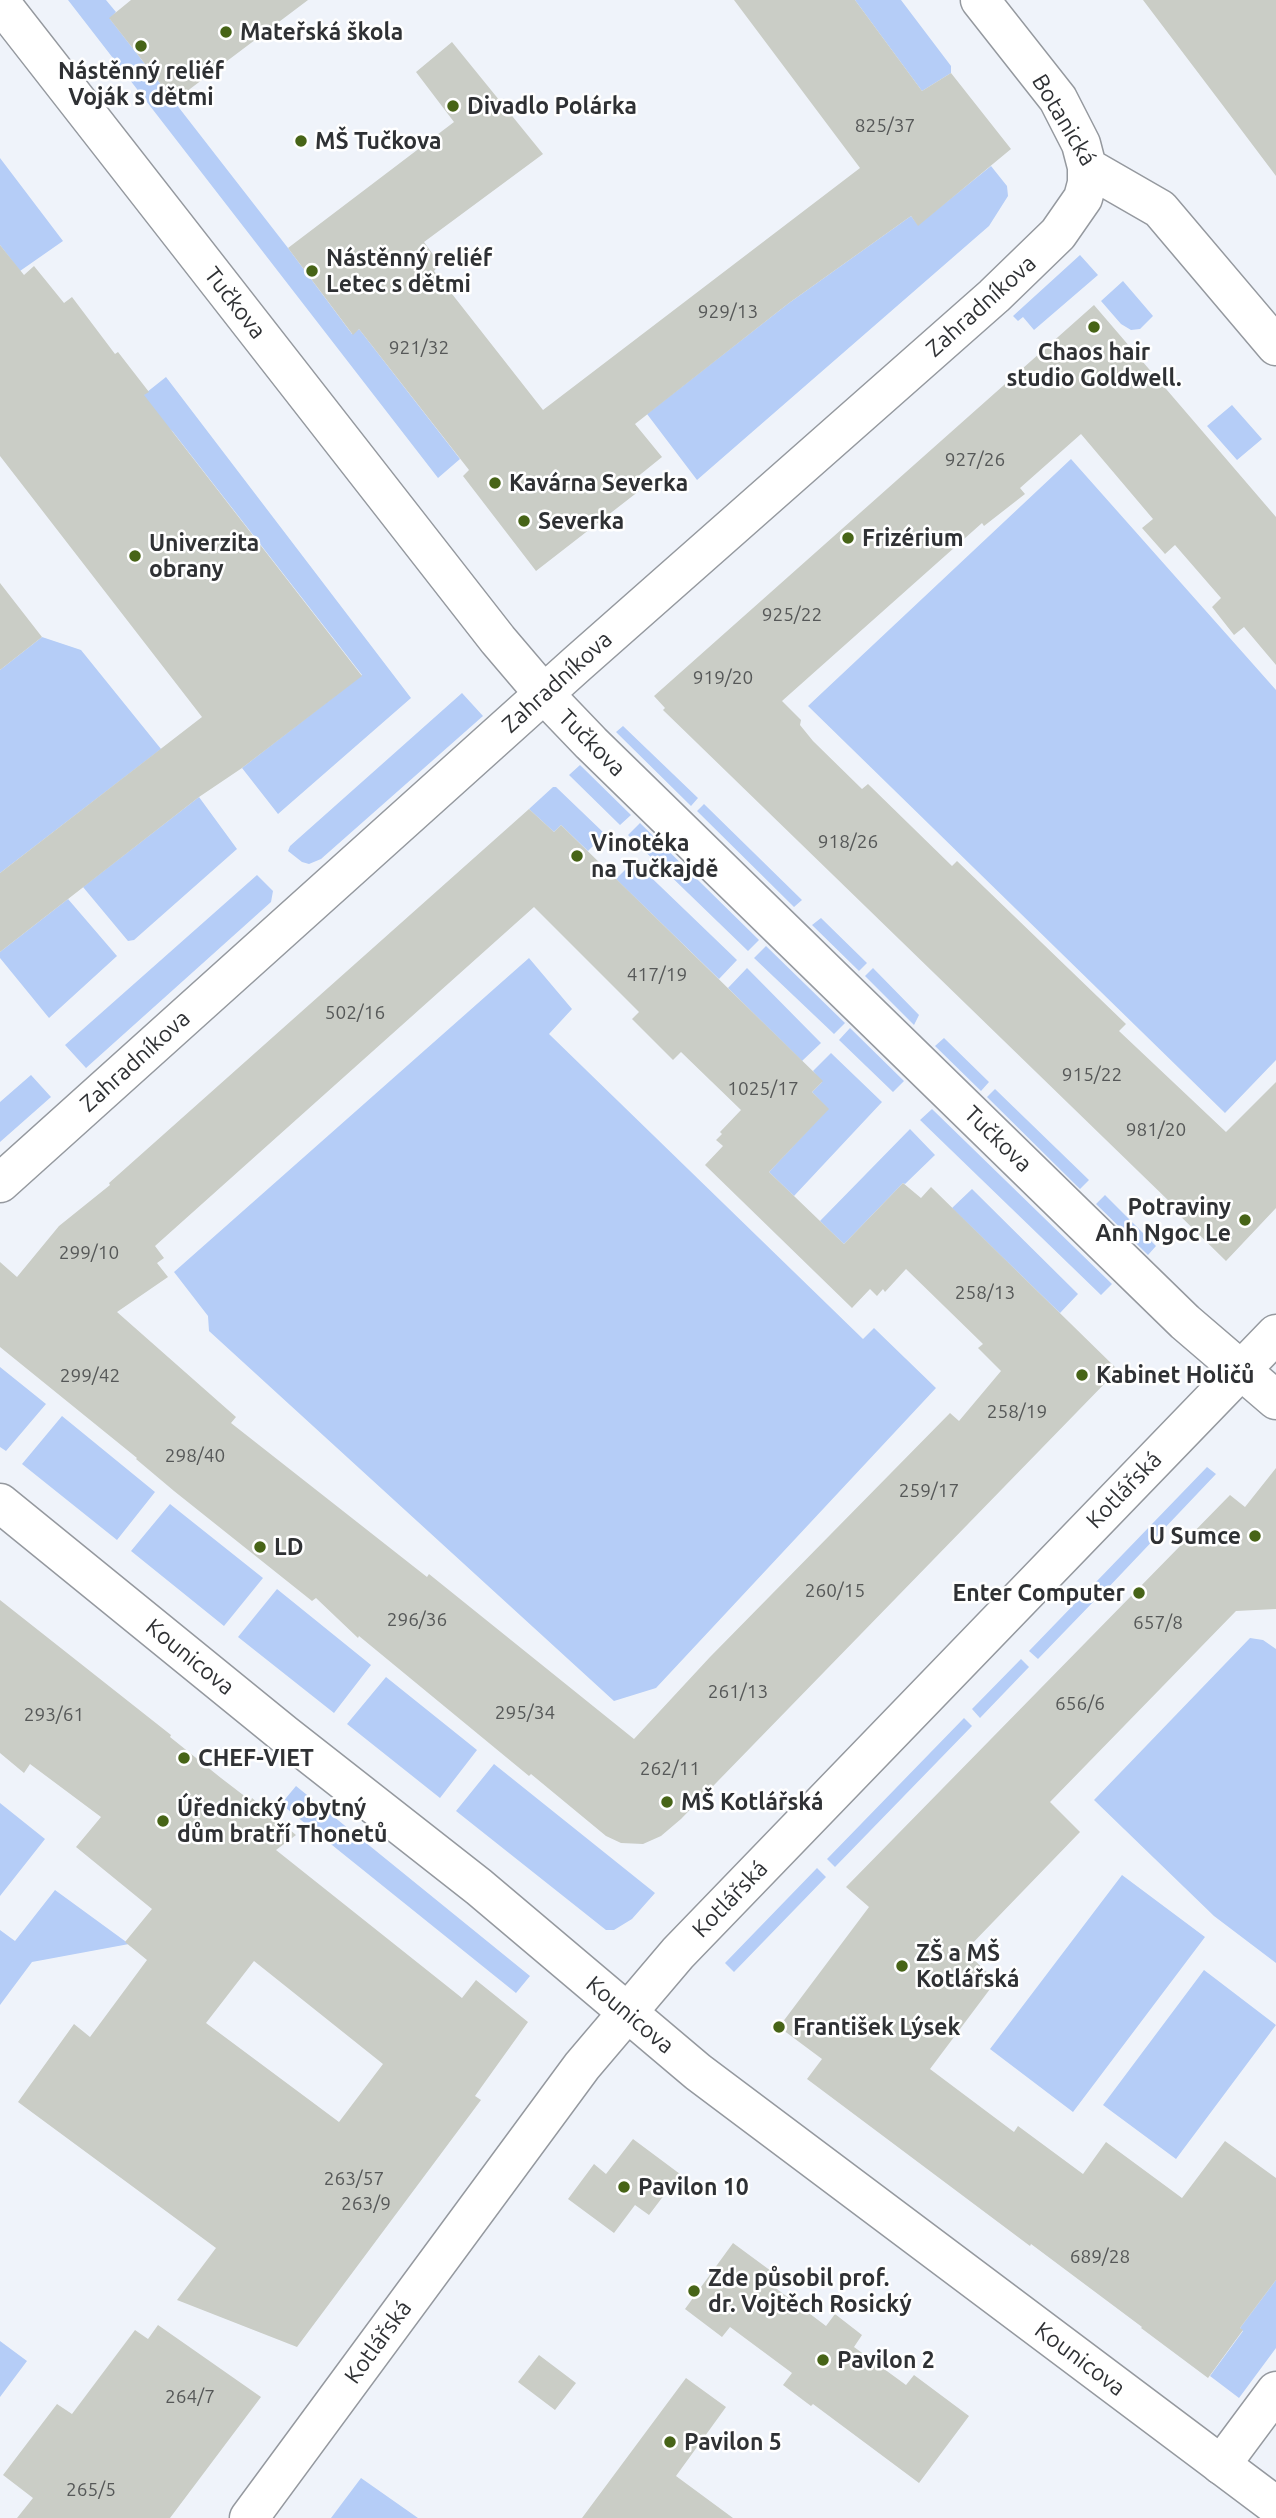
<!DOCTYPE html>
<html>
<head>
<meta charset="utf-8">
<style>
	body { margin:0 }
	canvas { display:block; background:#eff3fa }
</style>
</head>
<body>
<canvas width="1276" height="2518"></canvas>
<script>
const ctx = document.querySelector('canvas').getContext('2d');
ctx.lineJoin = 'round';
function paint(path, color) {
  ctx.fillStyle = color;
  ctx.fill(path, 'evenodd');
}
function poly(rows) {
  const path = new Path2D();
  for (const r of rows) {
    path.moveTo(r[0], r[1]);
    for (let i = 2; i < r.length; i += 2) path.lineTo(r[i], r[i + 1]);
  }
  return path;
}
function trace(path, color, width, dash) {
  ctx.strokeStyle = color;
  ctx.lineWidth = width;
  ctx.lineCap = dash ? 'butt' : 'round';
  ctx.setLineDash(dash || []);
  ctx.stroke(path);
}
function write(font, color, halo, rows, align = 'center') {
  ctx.font = font + ' Ubuntu,sans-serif';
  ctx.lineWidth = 5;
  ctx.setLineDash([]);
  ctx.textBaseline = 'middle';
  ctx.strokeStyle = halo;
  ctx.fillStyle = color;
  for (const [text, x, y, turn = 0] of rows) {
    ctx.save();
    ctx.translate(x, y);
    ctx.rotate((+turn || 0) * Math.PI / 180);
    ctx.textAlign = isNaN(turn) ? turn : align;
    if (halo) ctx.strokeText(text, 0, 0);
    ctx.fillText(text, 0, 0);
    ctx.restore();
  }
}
paint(poly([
	[68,0,106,0,116,12,110,19,288,248,352,334,359,329,460,459,438,478],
	[855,0,901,0,951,66,951,73,922,91],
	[0,158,63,241,20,271,0,245],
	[991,166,1007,186,1008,196,989,226,697,480,647,414,789,303,911,216,918,225],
	[1080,255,1098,275,1034,330,1023,317,1018,321,1013,316],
	[1123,281,1153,316,1140,329,1131,330,1121,324,1101,301],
	[166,377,411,698,278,814,242,768,362,675,173,432,137,400],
	[1232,405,1262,439,1237,460,1207,426],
	[1071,459,1276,690,1276,1060,1225,1113,808,706],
	[42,637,81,650,161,749,0,873,0,670],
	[462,693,483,716,321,859,309,864,302,862,288,851,290,846],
	[623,726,698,798,691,806,616,732],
	[580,765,631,815,620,825,569,775],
	[553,787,556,787,605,834,588,851,561,825,554,832,529,809],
	[199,797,237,849,134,940,128,941,83,887],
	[704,804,802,900,794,907,697,811],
	[640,823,759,940,748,951,628,835],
	[634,861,737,960,719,979,616,879],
	[257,875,273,891,271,902,86,1068,65,1045],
	[68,899,117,956,49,1018,0,958,0,952],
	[821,918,867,963,859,971,812,925],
	[766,946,845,1023,834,1034,754,958],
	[529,958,572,1009,549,1034,863,1339,874,1328,936,1388,656,1688,614,1701,209,1331,208,1316,174,1272],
	[747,968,821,1043,802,1061,728,988],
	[873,968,919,1015,914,1025,865,976],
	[850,1028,904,1081,893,1092,839,1040],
	[944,1038,989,1082,981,1091,935,1046],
	[831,1053,882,1102,794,1196,769,1172,828,1109,812,1092,822,1082,813,1071],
	[31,1075,51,1097,0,1142,0,1102],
	[995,1089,1089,1180,1080,1189,987,1097],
	[932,1109,1112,1284,1101,1295,920,1120],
	[910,1129,935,1155,905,1184,903,1183,844,1244,820,1221],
	[972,1189,1078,1294,1060,1313,952,1208],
	[1105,1195,1156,1246,1148,1255,1096,1204],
	[0,1367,46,1404,6,1451,0,1447],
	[62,1416,155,1492,117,1540,22,1464],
	[1207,1467,1216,1474,1105,1591,1096,1582],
	[170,1504,263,1578,224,1626,131,1551],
	[277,1589,371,1665,334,1713,238,1637],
	[1086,1592,1095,1600,1038,1659,1029,1651],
	[1250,1638,1263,1640,1276,1649,1276,1963,1214,1916,1094,1800],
	[1021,1659,1029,1667,980,1718,972,1709],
	[386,1677,477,1750,440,1798,347,1724],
	[964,1718,972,1726,835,1867,827,1859],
	[494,1764,655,1893,632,1919,614,1930,606,1930,456,1811],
	[296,1786,530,1976,516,1993,281,1804],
	[0,1803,45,1839,0,1896],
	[817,1868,826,1877,734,1972,725,1963],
	[1122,1875,1205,1937,1073,2112,990,2049],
	[55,1890,129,1944,32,1962,0,2005,0,1930,15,1941],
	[1204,1970,1276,2025,1176,2159,1103,2105],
	[1276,2280,1276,2348,1239,2398,1210,2376,1243,2331,1240,2328],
	[0,2341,27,2361,0,2397],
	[361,2478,418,2518,331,2518]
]), '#b5cdf7');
paint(poly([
	[131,0,308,0,174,101,109,18],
	[734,0,855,0,922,91,951,73,1011,149,918,226,911,216,789,303,635,424,662,457,631,482,639,491,536,571,463,476,469,470,359,329,353,335,288,248,454,122,416,72,452,42,543,154,424,242,440,264,434,271,543,410,860,168],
	[1143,0,1276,0,1276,176,1221,103],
	[0,245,24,275,34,266,64,303,72,297,115,354,118,352,149,392,144,395,362,676,242,768,199,797,0,952,0,873,202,717,0,456],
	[1094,305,1276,517,1276,665,1244,627,1234,635,1212,607,1221,598,1175,545,1165,554,1142,528,1153,519,1081,434,1020,488,1025,494,984,526,982,523,782,701,801,720,800,725,813,741,862,789,868,784,952,866,957,861,1126,1024,1119,1031,1226,1132,1276,1082,1276,1208,1226,1261,1170,1206,1172,1204,663,710,665,708,654,696],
	[0,583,42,637,0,670],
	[529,809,554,832,561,825,823,1081,812,1092,829,1109,769,1172,820,1221,844,1244,903,1183,921,1198,931,1187,1115,1367,1109,1374,1112,1376,681,1819,661,1836,643,1844,621,1843,606,1836,531,1774,529,1776,359,1636,358,1638,316,1598,312,1601,174,1491,136,1459,137,1458,0,1347,0,1262,17,1277,59,1226,110,1185,109,1183],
	[534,907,639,1012,632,1019,673,1060,681,1052,741,1110,720,1132,722,1134,716,1140,723,1146,705,1165,852,1308,870,1289,877,1296,883,1289,885,1292,906,1269,983,1344,978,1348,1001,1371,959,1421,950,1413,710,1657,634,1739,429,1574,427,1577,231,1423,236,1417,117,1312,168,1277,157,1263,164,1258,155,1246],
	[1276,1468,1276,1609,1236,1611,1050,1802,1080,1832,965,1951,996,1981,930,2069,1014,2132,1018,2126,1083,2174,1106,2142,1182,2198,1225,2141,1276,2178,1276,2280,1240,2328,1243,2330,1208,2378,1141,2328,1142,2327,1031,2244,1030,2246,807,2079,822,2059,779,2027,869,1907,846,1887,1230,1495,1245,1507],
	[0,1600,171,1735,170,1737,221,1778,251,1801,252,1798,296,1835,276,1850,462,1998,476,1980,528,2022,475,2096,481,2100,297,2347,177,2300,216,2248,18,2102,74,2024,90,2037,147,1960,125,1942,152,1909,76,1847,101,1817,30,1764,24,1773,0,1753],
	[254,1961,383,2064,339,2122,206,2023],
	[633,2139,680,2174,649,2215,635,2205,614,2233,568,2199,594,2164,606,2174],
	[733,2243,771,2271,765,2280,826,2326,835,2314,862,2335,854,2347,906,2385,914,2375,969,2416,919,2483,813,2404,811,2406,783,2385,792,2373,730,2327,722,2337,685,2309],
	[158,2325,261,2397,170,2518,17,2518,33,2498,3,2475,57,2404,72,2414,135,2330,148,2339],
	[539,2355,576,2383,555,2410,518,2382],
	[686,2378,726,2407,676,2476,733,2518,582,2518]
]), '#cacdc6');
const street = poly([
	[0,2,498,640,544,694,591,743,1185,1322,1276,1400],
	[1087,167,1160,209,1276,346],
	[0,1183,577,664,994,296,1058,234,1083,198,1087,183,1087,167,1081,144,1058,99,980,0],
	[1221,2465,1276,2391]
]);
const secondary = poly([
	[0,1503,284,1734,479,1887,698,2072,1276,2506],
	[249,2518,582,2066,678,1953,1276,1334]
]);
trace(street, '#95999f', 41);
trace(secondary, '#95999f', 41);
trace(street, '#fff', 38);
trace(secondary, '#fff', 38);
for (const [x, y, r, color] of [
	[226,32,7,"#476417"],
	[141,46,7,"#476417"],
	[453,106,7,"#476417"],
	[301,141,7,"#476417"],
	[312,271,7,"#476417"],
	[1094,327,7,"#476417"],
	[495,483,7,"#476417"],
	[524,521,7,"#476417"],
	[848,538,7,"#476417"],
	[135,556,7,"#476417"],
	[577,856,7,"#476417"],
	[1245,1220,7,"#476417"],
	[1082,1375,7,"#476417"],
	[1255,1536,7,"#476417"],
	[260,1547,7,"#476417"],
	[1139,1593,7,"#476417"],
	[184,1758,7,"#476417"],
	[667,1802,7,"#476417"],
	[163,1821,7,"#476417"],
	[902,1966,7,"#476417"],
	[779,2027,7,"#476417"],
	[624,2187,7,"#476417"],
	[694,2291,7,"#476417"],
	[823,2360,7,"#476417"],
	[670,2442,7,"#476417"]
]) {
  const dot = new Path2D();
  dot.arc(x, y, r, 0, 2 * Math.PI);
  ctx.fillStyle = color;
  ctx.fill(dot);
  trace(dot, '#fff', 2.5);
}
write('19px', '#565858', null, [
	["825/37",885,126],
	["929/13",728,312],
	["921/32",419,348],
	["927/26",975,460],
	["925/22",792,615],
	["919/20",723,678],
	["918/26",848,842],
	["417/19",657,975],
	["502/16",355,1013],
	["915/22",1092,1075],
	["1025/17",763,1089],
	["981/20",1156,1130],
	["299/10",89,1253],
	["258/13",985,1293],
	["299/42",90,1376],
	["258/19",1017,1412],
	["298/40",195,1456],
	["259/17",929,1491],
	["260/15",835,1591],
	["296/36",417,1620],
	["657/8",1158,1623],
	["261/13",738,1692],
	["656/6",1080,1704],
	["295/34",525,1713],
	["293/61",54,1715],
	["262/11",670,1769],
	["263/57",354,2179],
	["263/9",366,2204],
	["689/28",1100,2257],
	["264/7",190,2397],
	["265/5",91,2490]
]);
write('bold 23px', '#2f3134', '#fff', [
	["Mateřská škola",240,32],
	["Nástěnný reliéf",141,71,"center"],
	["Voják s dětmi",141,97,"center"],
	["Divadlo Polárka",467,106],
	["MŠ Tučkova",315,141],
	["Nástěnný reliéf",326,258],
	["Letec s dětmi",326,284],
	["Chaos hair",1094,352,"center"],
	["studio Goldwell.",1094,378,"center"],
	["Kavárna Severka",509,483],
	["Severka",538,521],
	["Frizérium",862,538],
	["Univerzita",149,543],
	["obrany",149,569],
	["Vinotéka",591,843],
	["na Tučkajdě",591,869],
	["Potraviny",1231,1207,"right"],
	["Anh Ngoc Le",1231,1233,"right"],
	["Kabinet Holičů",1096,1375],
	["U Sumce",1241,1536,"right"],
	["LD",274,1547],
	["Enter Computer",1125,1593,"right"],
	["CHEF-VIET",198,1758],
	["MŠ Kotlářská",681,1802],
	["Úřednický obytný",177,1808],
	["dům bratří Thonetů",177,1834],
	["ZŠ a MŠ",916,1953],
	["Kotlářská",916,1979],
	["František Lýsek",793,2027],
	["Pavilon 10",638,2187],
	["Zde působil prof.",708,2278],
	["dr. Vojtěch Rosický",708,2304],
	["Pavilon 2",837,2360],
	["Pavilon 5",684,2442]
], 'left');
write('23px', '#2f3134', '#fff', [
	["Botanická",1064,120,59],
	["Tučkova",235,303,52],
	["Zahradníkova",981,306,-42],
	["Zahradníkova",557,682,-42],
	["Tučkova",592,743,45],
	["Zahradníkova",135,1061,-42],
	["Tučkova",998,1139,44],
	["Kotlářská",1124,1490,-46],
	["Kounicova",190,1657,39],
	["Kotlářská",730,1899,-46],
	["Kounicova",630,2015,40],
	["Kotlářská",378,2342,-54],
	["Kounicova",1080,2359,37]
]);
</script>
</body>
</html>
